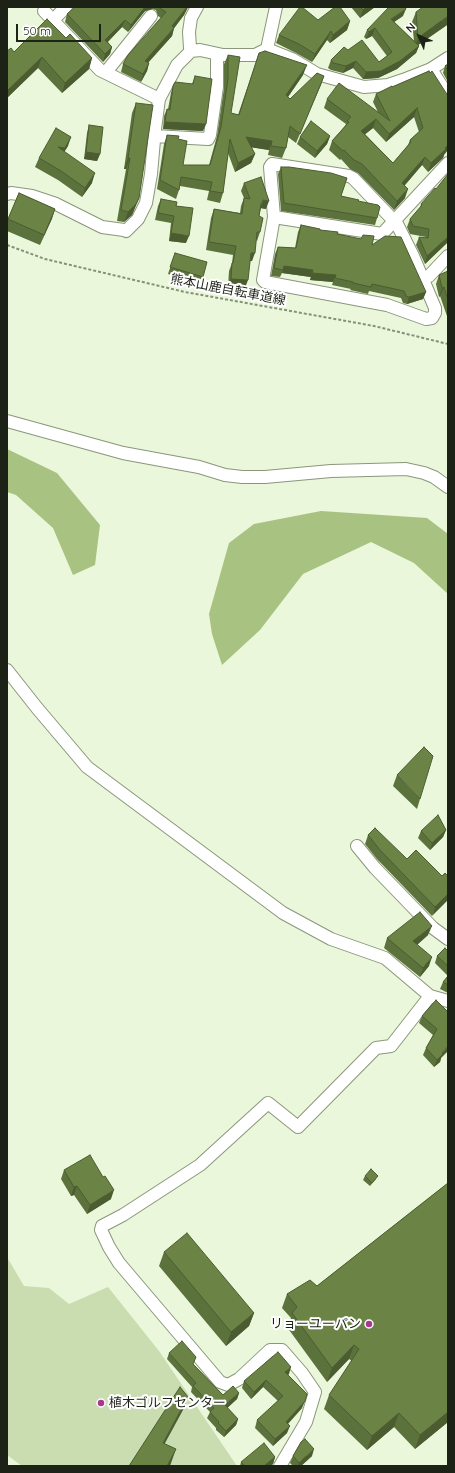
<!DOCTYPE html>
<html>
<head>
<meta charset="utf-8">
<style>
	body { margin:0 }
	#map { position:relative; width:455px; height:1473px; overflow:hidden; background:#eaf7da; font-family:Quicksand,sans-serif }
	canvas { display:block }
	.frame { position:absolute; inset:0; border:8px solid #1d2217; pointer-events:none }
	.north { position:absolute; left:399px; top:16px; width:40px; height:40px; -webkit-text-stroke:3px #fff; paint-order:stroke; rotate:315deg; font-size:11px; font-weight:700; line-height:16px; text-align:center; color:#1d2217 }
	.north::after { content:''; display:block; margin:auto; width:14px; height:18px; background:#1d2217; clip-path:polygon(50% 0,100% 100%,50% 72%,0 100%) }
	.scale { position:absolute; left:16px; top:24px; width:85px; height:18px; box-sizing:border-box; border:2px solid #1d2217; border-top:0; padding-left:5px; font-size:12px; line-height:14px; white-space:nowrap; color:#1d2217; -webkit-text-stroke:3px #fff; paint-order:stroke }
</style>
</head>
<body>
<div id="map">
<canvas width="455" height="1473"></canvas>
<div class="frame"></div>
<div class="north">N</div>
<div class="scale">50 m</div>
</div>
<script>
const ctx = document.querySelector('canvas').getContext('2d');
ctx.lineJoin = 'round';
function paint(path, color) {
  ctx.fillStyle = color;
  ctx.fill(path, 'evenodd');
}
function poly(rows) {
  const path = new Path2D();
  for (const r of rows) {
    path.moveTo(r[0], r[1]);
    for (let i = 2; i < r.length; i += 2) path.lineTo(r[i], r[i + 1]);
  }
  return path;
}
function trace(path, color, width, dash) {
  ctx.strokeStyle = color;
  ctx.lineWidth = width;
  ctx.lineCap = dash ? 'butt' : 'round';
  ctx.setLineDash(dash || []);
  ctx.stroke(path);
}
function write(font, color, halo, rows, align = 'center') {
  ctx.font = font + ' Quicksand,"Noto Sans JP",sans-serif';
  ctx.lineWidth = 4;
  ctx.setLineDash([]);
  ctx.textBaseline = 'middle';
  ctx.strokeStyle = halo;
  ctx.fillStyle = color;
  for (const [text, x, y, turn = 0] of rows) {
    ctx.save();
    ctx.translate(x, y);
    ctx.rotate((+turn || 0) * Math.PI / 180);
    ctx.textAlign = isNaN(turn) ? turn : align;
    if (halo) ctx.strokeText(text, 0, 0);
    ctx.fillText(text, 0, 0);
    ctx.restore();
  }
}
paint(poly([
	[7,1257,24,1286,49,1288,69,1304,108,1287,159,1351,237,1466,22,1466,7,1455]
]), '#caddb1');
paint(poly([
	[7,449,57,473,100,525,95,565,73,575,53,528,16,495,7,492],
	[321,511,427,518,448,534,448,594,414,563,371,542,303,574,260,630,222,665,212,634,209,614,229,543,254,524]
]), '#a7c281');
const minor = poly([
	[44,11,100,70,159,99],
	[53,20,66,7],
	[267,49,276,7],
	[191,51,190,48,189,32,191,18,197,7],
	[431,69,448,96],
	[106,72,151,16],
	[154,136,208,139,210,135,217,87,217,54],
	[272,164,349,176,353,178,397,224,413,256,435,308,435,313,432,318,426,319,387,305,265,282,263,280,274,217,270,167,272,164],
	[7,194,11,193,32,196,56,204,102,227,124,230,126,231,138,219,146,203,151,174,155,129,159,99,177,65,191,51,200,50,223,55,255,55,267,49,292,59,317,74,364,87,388,85,403,80,431,69,448,58],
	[274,217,382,234,448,163],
	[423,278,429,276,448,256],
	[7,421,123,453,199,467,225,475,242,477,265,477,331,471,406,469,424,473,434,477,448,487],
	[7,670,37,708,87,767,283,913,331,939,385,958,430,996,448,1001],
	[357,846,375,868,433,928,448,939],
	[280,1466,306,1422,315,1392,302,1373,282,1350,270,1350,239,1379,228,1385,220,1382,119,1263,109,1247,101,1230,102,1226,123,1215,200,1165,268,1103,298,1127,376,1048,391,1046,430,996]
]);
trace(minor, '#8b967c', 14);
trace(poly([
	[7,245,45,259,185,292,374,326,448,344]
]), '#868f7a', 2, [3, 2]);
trace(minor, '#fff', 12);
paint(poly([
	[75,7,188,7,184,15,174,28,172,36,148,63,149,63,147,71,141,82,121,72,123,64,161,18,158,16,156,10,152,9,145,11,128,32,122,27,108,42,112,47,110,54,103,62,65,22,67,14],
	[351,7,375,7,360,18],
	[416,12,447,25,418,45,419,46,416,53,397,69,378,78,363,79,353,68,343,73,331,70,328,68,331,60,348,50,379,62,387,56,372,36,366,39,364,37,367,30,403,16,394,22,414,41,412,22],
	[318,20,350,21,347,30,330,43,327,40,312,62,296,53,276,43,279,35],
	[66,38,92,58,89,69,62,93,38,68,7,98,7,51,14,52],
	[259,53,303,75,288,97,290,99,324,76,296,143,288,137,286,148,282,158,268,155,269,150,251,147,255,154,251,163,235,172,228,153,223,193,220,203,207,200,209,191,180,186,179,190,176,199,157,189,164,144,167,135,178,139,183,165,209,165,217,136,224,88,224,64,228,55,231,113,238,115],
	[448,64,448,82,443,73,445,66],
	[429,71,444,155,443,158,428,172,422,165,405,185,405,198,394,210,358,173,350,169,341,159,340,160,329,150,332,141,345,126,346,124,324,108,327,99,378,112,373,102,376,94],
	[414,117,419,132,410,140,408,145,393,163,365,134,373,128,386,142],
	[195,76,203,131,163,129,164,116,167,109,168,109,171,93,173,86,192,84],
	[136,103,139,198,132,215,124,222,117,221,126,169,124,169,132,113],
	[89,125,100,154,97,161,84,159,87,133],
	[330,136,327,144,315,158,297,144,300,137],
	[68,146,64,152,92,183,82,197,58,180,35,167,39,158],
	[281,167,341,196,358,201,377,218,375,225,281,211,278,174],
	[244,183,266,209,261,208,259,216,260,232,257,241,256,240,252,261,250,261,245,288,228,287,229,271,232,263,233,255,206,250,211,218,214,209,240,213,241,206,244,198,241,191],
	[19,193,55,209,40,245,7,231,7,221],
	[161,199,176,206,186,243,169,241,171,223,155,220,158,206],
	[421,204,448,242,425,264,416,245,419,237,426,238,426,237,410,234,407,227,410,219,420,208],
	[301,225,337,234,372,245,426,292,423,299,407,304,403,303,401,298,369,291,368,294,350,290,351,289,332,285,333,282,310,280,311,277,282,273,280,277,271,276,275,254,278,247,295,248,298,232],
	[175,253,203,277,201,284,168,274],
	[448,271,448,319,440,296,439,297,436,284,439,275],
	[397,775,420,799,417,809,393,786],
	[446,830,443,837,430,850,418,838,421,831],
	[368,835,407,859,442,876,448,876,432,916,377,859,365,844],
	[428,935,417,945,429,966,420,977,384,948,387,938],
	[448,951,448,976,435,963,437,956],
	[448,976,448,993,440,989,443,982],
	[448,1012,441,1058,440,1062,434,1067,423,1055,426,1048,433,1035,419,1023,422,1016],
	[64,1170,111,1199,87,1214,74,1195,71,1196,61,1179],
	[365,1176,376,1179,370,1186,363,1180],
	[448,1183,448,1422,415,1449,394,1427,367,1450,324,1409,329,1395,352,1361,349,1359,327,1382,287,1327,291,1318,282,1308,287,1294,317,1286],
	[164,1252,254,1313,249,1326,226,1346,159,1266],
	[169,1353,193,1364,223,1395,239,1393,237,1399,227,1408,238,1419,236,1425,224,1437,216,1430,216,1428,207,1418,210,1412,191,1392,192,1387,167,1359],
	[289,1374,288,1375,302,1408,288,1424,287,1433,273,1446,255,1428,257,1420,278,1401,263,1387,251,1399,242,1388,244,1381],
	[293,1456,312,1456,301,1466,293,1466,290,1463],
	[275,1457,273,1464,270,1466,240,1466,241,1462]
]), '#5c723c');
paint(poly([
	[145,7,152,7,152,9,145,11,128,32,131,25],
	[187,7,188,7,184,15,172,31,174,28,172,36,142,69,145,61],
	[367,7,375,7,360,18,363,10],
	[406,9,403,16,388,26,391,19],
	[448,16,448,21,447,25,414,48,418,38],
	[125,20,122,27,102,47,105,40],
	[350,21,347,30,330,43,333,35],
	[375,28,372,36,366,39,369,32],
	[331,31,327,40,312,62,315,54],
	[419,46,416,53,397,69,378,78,363,79,366,72],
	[112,47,110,54,103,62,105,54],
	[42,57,38,68,7,98,7,91],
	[92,58,89,69,62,93,65,83],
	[356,61,353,68,343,73,346,66],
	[149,63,147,71,141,82,143,74],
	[307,65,303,75,283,104,286,95],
	[324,76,321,85,296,143,300,134],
	[417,108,414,117,386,142,389,134],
	[376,119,373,128,358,140,361,131],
	[165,122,206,124,203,131,163,129],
	[330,136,327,144,315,158,317,151],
	[71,137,68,146,61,157,58,147],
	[246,137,272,141,269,150,242,146],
	[448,145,448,150,444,155,443,158,428,172,431,163],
	[86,152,100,154,97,161,84,159],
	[255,154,251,163,235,172,238,163],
	[425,157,422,165,399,192,402,183],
	[128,158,130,158,126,169,124,169],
	[95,173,92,183,82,197,85,188],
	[408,189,405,198,394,210,397,201],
	[139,198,132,215,124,222,128,212],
	[263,200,269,201,266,209,260,208],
	[55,209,52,219,40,245,44,235],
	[171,233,189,236,186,243,169,241],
	[448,237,448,242,425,264,427,256],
	[251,253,255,253,252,261,248,261],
	[284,266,313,270,311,277,282,273],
	[312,273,336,275,333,282,310,280],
	[231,279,248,280,245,288,228,287],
	[444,287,440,296,439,297,442,288],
	[426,292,423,299,407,304,409,297],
	[446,830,443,837,430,850,432,843],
	[448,894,448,900,432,916,435,907],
	[432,926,428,935,410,951,413,941],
	[432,957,429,966,420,977,423,968],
	[448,1046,448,1051,441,1058,440,1062,434,1067,437,1060],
	[77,1186,74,1195,71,1196,74,1187],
	[114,1190,111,1199,87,1214,90,1205],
	[254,1313,249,1326,226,1346,231,1332],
	[354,1345,349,1359,327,1382,332,1368],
	[291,1367,289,1374,282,1379,285,1372],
	[266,1380,263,1387,251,1399,254,1392],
	[239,1393,237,1399,223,1412,225,1405],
	[188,1397,183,1410,158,1456,163,1443],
	[305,1401,302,1408,283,1429,286,1422],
	[448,1412,448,1422,415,1449,420,1435],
	[399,1413,394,1427,367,1450,372,1436],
	[238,1419,236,1425,224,1437,226,1431],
	[290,1426,287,1433,273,1446,275,1439],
	[176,1449,170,1466,167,1466],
	[314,1449,312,1456,301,1466,298,1466,299,1463],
	[275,1457,273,1464,270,1466,264,1466]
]), '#4b5c31');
const building = poly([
	[75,7,145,7,131,25,125,20,105,40,112,47,105,54,67,14,75,7],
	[160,7,187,7,172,26,174,28,145,61,149,63,143,74,123,64,128,55,166,12,161,9,160,7],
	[300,7,302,7,318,20,335,7,340,7,350,21,333,35,331,31,315,54,299,44,279,35,300,7],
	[360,7,367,7,363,10,360,7],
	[389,7,405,7,406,9,391,19,419,46,400,61,381,71,366,72,356,61,346,66,333,63,331,60,344,47,348,50,362,40,379,62,392,52,375,28,369,32,367,30,389,7],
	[423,7,445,7,448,11,448,16,418,38,416,12,423,7],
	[47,19,66,38,70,34,92,58,65,83,42,57,7,91,7,51,11,48,14,52,47,19],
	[265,51,307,65,286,95,290,99,317,73,324,76,300,134,290,126,286,148,271,146,272,141,246,137,255,154,238,163,230,139,223,193,210,191,212,182,181,177,179,190,160,180,167,135,179,136,178,139,187,141,183,165,210,165,221,127,228,79,228,55,240,57,231,113,239,115,259,53,265,51],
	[448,64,448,71,445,66,448,64],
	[429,71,430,73,432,71,448,96,448,145,445,148,446,149,431,163,425,157,402,183,408,189,397,201,362,164,354,160,344,150,343,151,332,141,349,122,347,121,351,117,327,99,339,83,390,121,376,94,392,86,392,87,429,71],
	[417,108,423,128,410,140,411,142,393,163,361,131,376,119,389,134,417,108],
	[195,76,212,79,206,124,165,122,167,109,170,110,173,86,175,82,193,84,195,76],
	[136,103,153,105,139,198,136,204,128,212,121,210,130,158,128,158,136,103],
	[311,121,330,136,317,151,300,137,311,121],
	[89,125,103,127,100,154,86,152,89,125],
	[56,128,71,137,65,148,58,147,95,173,85,188,61,171,39,158,56,128],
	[281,167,289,167,331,173,347,178,341,196,359,200,358,201,378,205,380,207,377,218,284,203,281,167],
	[448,174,448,237,427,256,419,237,428,238,429,229,413,226,410,219,422,205,421,204,435,188,436,189,448,174],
	[261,177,269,201,263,200,261,204,259,216,263,218,260,232,257,232,255,253,251,253,248,280,231,279,232,263,233,263,236,246,209,242,214,209,242,214,244,198,250,199,244,183,261,177],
	[19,193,55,209,44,235,8,219,19,193],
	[161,199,177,202,176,206,193,208,189,236,171,233,174,216,158,213,161,199],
	[301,225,320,229,320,230,338,232,337,234,361,239,363,235,374,236,372,245,385,236,401,237,426,292,409,297,406,296,404,291,372,284,371,287,353,283,353,282,335,278,336,275,312,273,313,270,284,266,283,270,274,268,278,247,296,248,301,225],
	[175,253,207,262,203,277,170,267,175,253],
	[448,271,448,300,444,287,442,288,439,275,448,271],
	[424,747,433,756,420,799,397,775,424,747],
	[438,815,446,830,432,843,421,831,438,815],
	[375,828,407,859,416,850,442,876,445,873,448,876,448,894,435,907,380,850,368,835,375,828],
	[420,912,432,926,413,941,432,957,423,968,387,938,420,912],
	[445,948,448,951,448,966,437,956,445,948],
	[448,976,448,985,443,982,448,976],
	[436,1000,448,1012,448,1046,442,1053,443,1054,437,1060,426,1048,437,1029,422,1016,436,1000],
	[90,1155,103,1177,105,1176,114,1190,90,1205,77,1186,74,1187,64,1170,90,1155],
	[371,1169,378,1176,372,1183,365,1176,371,1169],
	[448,1183,448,1412,420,1435,399,1413,372,1436,329,1395,359,1349,354,1345,332,1368,292,1313,297,1307,287,1294,310,1280,317,1286,448,1183],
	[187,1233,254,1313,231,1332,164,1252,187,1233],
	[182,1341,196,1357,193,1364,223,1395,233,1386,239,1393,225,1405,238,1419,226,1431,218,1423,219,1422,210,1412,214,1408,193,1386,196,1383,169,1353,182,1341],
	[278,1352,291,1367,285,1372,307,1394,305,1401,286,1422,290,1426,275,1439,257,1420,283,1396,266,1380,254,1392,244,1381,278,1352],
	[180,1387,188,1397,163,1443,176,1449,167,1466,129,1466,180,1387],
	[305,1439,314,1449,299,1463,293,1456,301,1442,305,1439],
	[264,1443,275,1457,264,1466,245,1466,241,1462,264,1443]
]);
paint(building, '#6b8446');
trace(building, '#4b5c31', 1);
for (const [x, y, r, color] of [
	[369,1324,4,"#a93792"],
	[101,1403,4,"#a93792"]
]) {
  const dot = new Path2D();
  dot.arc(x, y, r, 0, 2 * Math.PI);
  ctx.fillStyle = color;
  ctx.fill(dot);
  trace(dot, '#fff', 1.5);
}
write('13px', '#1d2217', '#fff', [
	["熊本山鹿自転車道線",228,290,11]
]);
write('13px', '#1d2217', '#fff', [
	["リョーユーパン",361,1324],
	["植木ゴルフセンター",109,1403,"left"]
], 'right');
</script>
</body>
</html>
